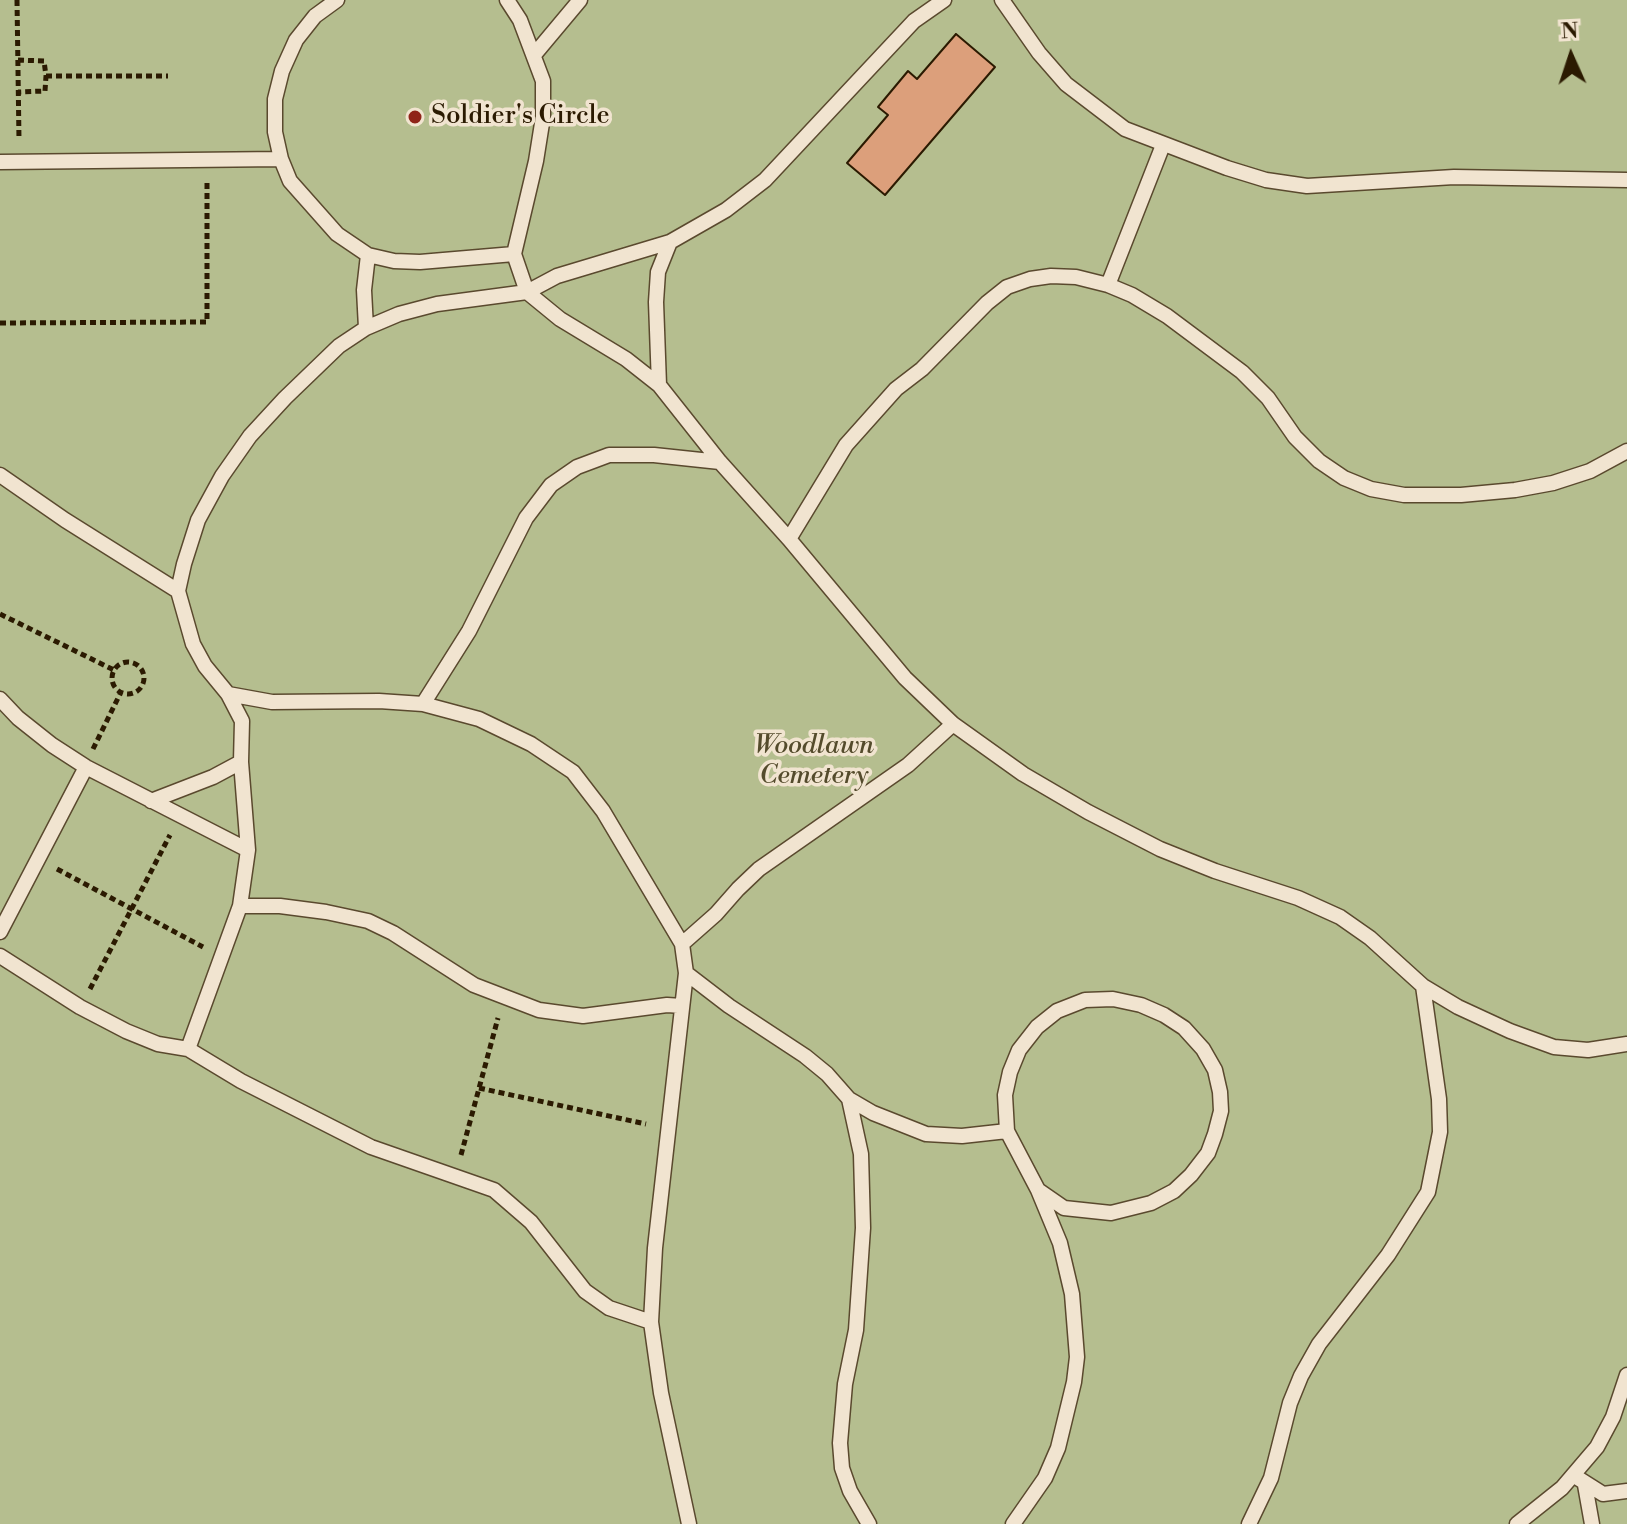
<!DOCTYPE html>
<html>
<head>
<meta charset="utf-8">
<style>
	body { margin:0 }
	#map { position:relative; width:1627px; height:1524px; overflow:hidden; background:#e9d6b6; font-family:"Libre Bodoni",serif }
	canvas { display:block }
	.north { position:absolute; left:1531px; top:16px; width:80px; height:80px; -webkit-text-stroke:6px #f1e4d0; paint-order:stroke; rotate:357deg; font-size:22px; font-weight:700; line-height:32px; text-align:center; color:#2b1a01 }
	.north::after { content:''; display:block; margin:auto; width:28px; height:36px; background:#2b1a01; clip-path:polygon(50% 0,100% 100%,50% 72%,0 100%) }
</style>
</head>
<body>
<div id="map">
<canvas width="1627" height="1524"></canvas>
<div class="north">N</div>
</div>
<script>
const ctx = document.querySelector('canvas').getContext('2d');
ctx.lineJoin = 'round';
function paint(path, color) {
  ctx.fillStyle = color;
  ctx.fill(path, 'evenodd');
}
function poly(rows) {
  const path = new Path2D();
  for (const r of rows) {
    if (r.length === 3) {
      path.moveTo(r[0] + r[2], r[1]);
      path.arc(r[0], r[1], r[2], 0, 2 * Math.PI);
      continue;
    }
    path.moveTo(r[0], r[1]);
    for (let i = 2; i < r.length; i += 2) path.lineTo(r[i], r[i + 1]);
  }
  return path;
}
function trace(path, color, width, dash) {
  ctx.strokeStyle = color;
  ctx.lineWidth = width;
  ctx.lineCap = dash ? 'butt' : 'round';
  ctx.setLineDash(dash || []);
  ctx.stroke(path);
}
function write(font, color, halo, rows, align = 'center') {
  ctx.font = font + ' "Libre Bodoni",serif';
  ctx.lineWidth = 7;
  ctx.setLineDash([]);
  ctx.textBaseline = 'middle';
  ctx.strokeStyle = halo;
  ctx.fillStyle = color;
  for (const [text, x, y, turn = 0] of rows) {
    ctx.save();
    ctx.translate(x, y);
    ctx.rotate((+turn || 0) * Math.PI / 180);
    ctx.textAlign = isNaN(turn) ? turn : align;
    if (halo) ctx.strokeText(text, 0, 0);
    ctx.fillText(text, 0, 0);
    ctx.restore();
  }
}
paint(poly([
	[0,0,1627,0,1627,1524,0,1524]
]), '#b5be8f');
const building = poly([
	[956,34,995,67,885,195,847,163,888,115,878,107,908,71,917,79,956,34]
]);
paint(building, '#dc9f7b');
trace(building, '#2b1a01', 2);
const lane = poly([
	[337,0,315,16,296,40,282,71,275,99,275,132,281,159,290,181,337,234,368,255,394,261,420,262,514,254,536,161,543,117,543,81,520,20,507,0],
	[1002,0,1039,53,1066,84,1125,129,1227,168,1266,180,1307,186,1454,177,1627,180],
	[534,55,580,0],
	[0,162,281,159],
	[514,254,527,292,560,319,626,359,659,385,720,462,789,539,905,678,953,724,1023,774,1088,812,1160,849,1215,871,1298,898,1340,917,1370,938,1423,986,1458,1007,1510,1031,1554,1047,1588,1050,1627,1044],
	[1108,285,1163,145],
	[366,328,399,314,437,304,527,292,557,276,670,242,726,210,765,180,914,21,944,0],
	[659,385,656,302,658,272,670,242],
	[0,475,65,520,178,591],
	[789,539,846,445,896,389,922,369,987,303,1007,287,1030,279,1051,276,1076,277,1108,285,1132,295,1167,316,1242,372,1268,398,1295,437,1319,461,1344,478,1371,489,1404,495,1461,495,1515,490,1553,483,1590,471,1627,451],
	[228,694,272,702,379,701,423,704,479,719,531,744,573,772,603,811,682,944,686,973,655,1248,651,1322,661,1393,689,1524],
	[0,699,18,718,52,745,86,767,248,850],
	[423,704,469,631,526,518,551,485,577,467,609,455,654,455,720,462],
	[151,801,213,777,241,762],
	[240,906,280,906,326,912,368,921,393,933,474,985,539,1010,583,1016,667,1005,682,1006],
	[0,932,86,767],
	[682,944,716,914,738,889,759,869,908,765,953,724],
	[0,956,80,1007,126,1031,158,1044,188,1049,241,1081,371,1147,494,1190,531,1222,585,1291,609,1308,651,1322],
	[686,973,729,1006,805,1056,827,1074,849,1099,873,1113,926,1134,962,1136,1007,1131],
	[188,1049,240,906,248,850,241,762,242,721,228,694,205,666,193,644,178,591,184,564,198,520,222,476,250,436,285,398,339,346,366,328,364,290,368,255],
	[849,1099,861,1154,863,1228,856,1330,845,1384,840,1443,842,1468,850,1491,869,1524],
	[1573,1475,1603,1494,1627,1491],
	[1585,1485,1592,1524],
	[1013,1524,1045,1478,1058,1448,1074,1382,1077,1357,1072,1294,1060,1243,1038,1190,1007,1131,1005,1095,1010,1072,1019,1050,1037,1027,1057,1011,1085,1000,1113,999,1141,1005,1164,1015,1184,1028,1203,1049,1215,1070,1220,1092,1221,1111,1215,1134,1208,1153,1191,1175,1174,1191,1151,1203,1111,1213,1064,1208,1038,1190],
	[1249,1524,1271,1478,1290,1403,1301,1376,1319,1344,1388,1255,1428,1192,1440,1132,1439,1099,1423,986],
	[1517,1524,1562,1488,1597,1447,1613,1417,1627,1375]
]);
trace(lane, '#5a492e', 17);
trace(poly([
	[17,0,19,140],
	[18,60,44,61,46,76,45,91,18,92],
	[46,76,168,76],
	[0,323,207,322,207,181],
	[0,614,114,670],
	[128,678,16],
	[93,749,121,692],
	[57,869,203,947],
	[90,989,170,835],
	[479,1088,646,1124],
	[461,1155,498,1018]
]), '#2b1a01', 5, [6, 4]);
trace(lane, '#f1e4d0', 14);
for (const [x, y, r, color] of [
	[415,117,8,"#8f2418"]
]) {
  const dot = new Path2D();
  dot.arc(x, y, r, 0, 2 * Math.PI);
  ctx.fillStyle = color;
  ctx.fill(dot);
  trace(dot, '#f1e4d0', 3);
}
write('26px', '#2b1a01', '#f1e4d0', [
	["Soldier's Circle",431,117]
], 'left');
write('italic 26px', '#544b2c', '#f1e4d0', [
	["Woodlawn",814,747],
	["Cemetery",814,777]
]);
</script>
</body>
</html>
